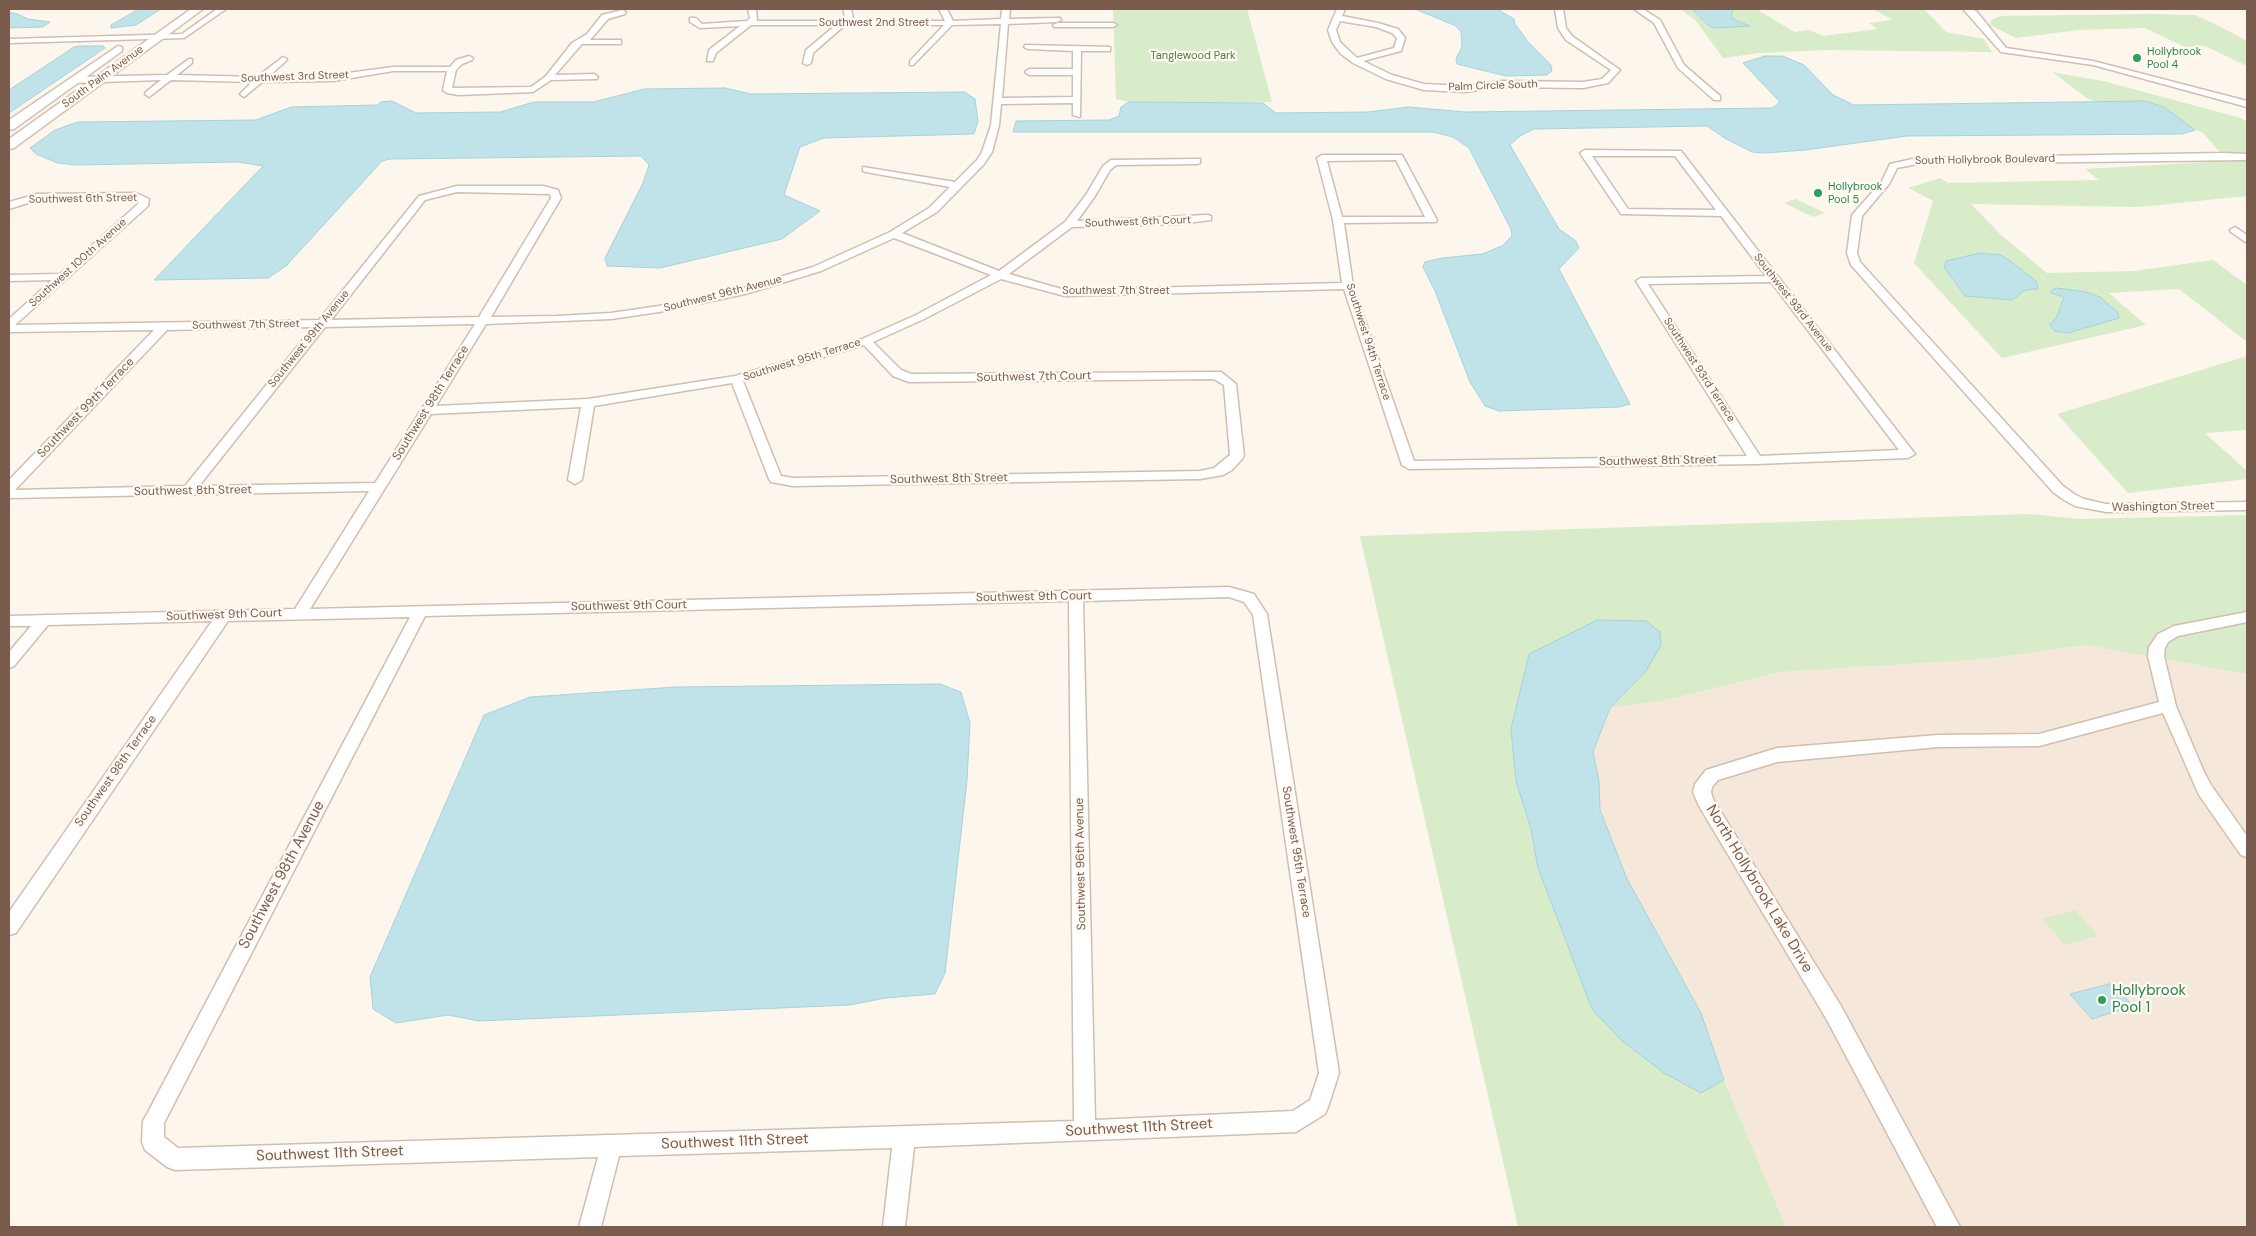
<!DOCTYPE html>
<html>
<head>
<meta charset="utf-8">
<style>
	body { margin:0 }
	#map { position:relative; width:2256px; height:1236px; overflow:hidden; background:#fdf6ec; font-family:"DM Sans",sans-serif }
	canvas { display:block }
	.frame { position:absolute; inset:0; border:10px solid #7a5c4d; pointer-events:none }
</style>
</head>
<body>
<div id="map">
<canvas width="2256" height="1236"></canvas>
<div class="frame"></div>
</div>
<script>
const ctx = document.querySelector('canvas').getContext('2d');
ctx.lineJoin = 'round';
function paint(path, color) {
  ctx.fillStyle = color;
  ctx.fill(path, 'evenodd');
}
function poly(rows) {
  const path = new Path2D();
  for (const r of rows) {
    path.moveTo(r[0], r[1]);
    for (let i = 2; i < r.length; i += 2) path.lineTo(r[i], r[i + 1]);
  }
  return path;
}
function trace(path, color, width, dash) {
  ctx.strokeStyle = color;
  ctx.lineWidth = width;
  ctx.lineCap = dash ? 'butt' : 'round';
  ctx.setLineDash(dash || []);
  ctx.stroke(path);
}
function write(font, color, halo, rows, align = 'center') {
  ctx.font = font + ' "DM Sans",sans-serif';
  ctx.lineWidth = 4.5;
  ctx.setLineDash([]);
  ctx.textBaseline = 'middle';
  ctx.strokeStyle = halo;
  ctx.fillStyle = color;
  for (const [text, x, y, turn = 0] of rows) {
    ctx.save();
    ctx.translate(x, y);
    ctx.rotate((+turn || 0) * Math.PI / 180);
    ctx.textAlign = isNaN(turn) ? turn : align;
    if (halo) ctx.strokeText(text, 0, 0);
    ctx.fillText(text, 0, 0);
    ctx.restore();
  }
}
paint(poly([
	[2085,645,2247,674,2247,1227,1786,1227,1724,1080,1701,1013,1627,879,1600,810,1599,781,1593,752,1610,708,1662,701,1780,672,1987,659]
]), '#f5e8da');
paint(poly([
	[1113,9,1247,9,1272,102,1129,102,1116,99],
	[1681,9,1756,9,1795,32,1810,30,1823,36,1878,29,1869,23,1893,20,1872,9,1924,9,1946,32,1984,39,1992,52,1823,50,1760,53,1723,58,1696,21],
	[2149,14,2195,15,2219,26,2247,41,2247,66,2205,46,2185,47,2145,28,2079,30,2016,38,1990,25,1991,20,2000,16],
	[2052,72,2103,81,2241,118,2247,122,2247,196,2139,207,1971,204,2002,236,2047,273,2134,271,2213,260,2247,285,2247,342,2179,289,2109,293,2146,325,2002,358,1914,263,1933,201,1908,188,1940,178,1948,183,2099,180,2085,169,2228,161,2202,132,2088,99],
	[1796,199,1825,213,1813,217,1784,203],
	[2247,356,2247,430,2205,433,2247,471,2247,479,2128,493,2057,414],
	[2029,514,2080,519,2247,515,2247,674,2085,645,1987,659,1780,672,1662,701,1610,708,1593,752,1599,781,1600,810,1628,880,1701,1013,1724,1080,1786,1227,1518,1227,1360,536],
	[2075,910,2098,936,2065,945,2042,919]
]), '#d8ecc9');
const water = poly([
	[139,9,161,9,136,25,111,28,111,25,139,9],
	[1415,9,1497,9,1514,19,1515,24,1529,43,1551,65,1552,71,1547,75,1506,76,1457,64,1456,59,1462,46,1461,32,1456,26,1415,9],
	[1692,9,1733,9,1731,18,1750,26,1714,28,1709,26,1692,9],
	[9,13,15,13,28,19,50,22,43,27,9,28,9,13],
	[80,46,103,46,105,48,9,113,9,90,74,47,80,46],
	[1765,56,1783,56,1804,65,1833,95,1854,105,2146,101,2164,107,2195,130,2182,134,1907,136,1805,150,1765,153,1752,152,1726,139,1707,126,1534,129,1520,136,1510,145,1559,229,1576,241,1579,248,1559,269,1630,404,1619,407,1499,411,1485,406,1470,382,1435,291,1423,267,1425,262,1442,258,1482,254,1502,246,1512,236,1511,229,1469,148,1453,137,1433,132,1013,132,1016,121,1109,120,1119,116,1121,107,1129,102,1263,103,1276,113,1368,112,1409,107,1465,112,1772,108,1780,102,1743,63,1765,56],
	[725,88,751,94,965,92,975,99,978,121,974,134,824,138,800,147,784,195,820,211,782,239,660,268,607,266,605,258,643,183,649,165,641,156,390,159,382,161,286,266,268,278,154,280,263,166,238,162,76,165,58,163,36,154,30,148,55,130,78,122,256,120,291,107,377,105,381,102,392,101,416,113,500,112,534,102,594,102,644,89,725,88],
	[1980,253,2000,255,2009,260,2036,281,2038,289,2025,290,2012,300,1965,296,1944,267,1946,261,1980,253],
	[2056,288,2086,292,2100,297,2118,313,2119,318,2068,333,2055,331,2050,325,2057,316,2064,297,2051,293,2051,291,2056,288],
	[1597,620,1646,621,1660,632,1661,645,1646,671,1610,708,1593,752,1599,781,1600,810,1627,879,1701,1013,1724,1080,1701,1093,1664,1073,1622,1041,1592,1009,1538,868,1531,829,1516,781,1511,729,1529,654,1597,620],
	[940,684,961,692,970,723,967,781,945,973,935,994,885,998,850,1005,479,1021,448,1015,396,1023,373,1009,370,977,484,715,530,697,676,687,940,684],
	[2113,983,2133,1006,2092,1019,2070,994,2113,983]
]);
paint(water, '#bfe3e8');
trace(water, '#a5d3da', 1);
const minor = poly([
	[217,9,226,9,184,38,9,43,9,39,182,34,217,9],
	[748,9,756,9,757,21,841,21,845,17,843,9,851,9,853,18,851,21,945,21,939,9,947,9,953,21,1001,19,1002,9,1010,9,1009,19,1060,18,1061,20,1057,22,1008,24,1002,98,1073,97,1073,75,1029,75,1025,72,1029,69,1073,69,1073,51,1028,49,1024,47,1025,45,1110,47,1110,51,1081,51,1080,117,1073,115,1073,103,1001,104,999,125,992,152,984,164,937,212,902,233,999,271,1065,222,1086,195,1103,166,1111,160,1200,159,1200,163,1197,164,1116,165,1110,170,1095,196,1077,221,1207,215,1211,216,1211,220,1179,224,1072,227,1009,274,1065,290,1342,283,1333,220,1317,158,1322,155,1402,155,1437,220,1436,222,1344,223,1353,286,1414,461,1747,456,1636,281,1641,278,1766,276,1721,216,1621,214,1580,153,1585,150,1681,151,1915,454,1908,458,1756,464,1409,469,1402,465,1344,289,1065,296,1001,279,924,319,873,342,901,370,911,374,1221,372,1236,384,1244,456,1242,459,1232,470,1223,475,1200,479,793,486,771,482,769,479,732,383,594,406,582,480,575,484,568,480,581,407,431,414,310,609,1229,587,1254,594,1267,614,1339,1073,1328,1107,1325,1114,1296,1132,914,1147,905,1227,883,1227,892,1148,619,1156,601,1227,579,1227,598,1157,175,1170,167,1167,145,1150,142,1142,143,1121,147,1114,410,617,228,621,16,933,9,935,9,912,212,621,48,625,14,666,9,668,9,652,31,626,9,626,9,616,295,609,369,491,9,498,9,480,154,330,9,332,9,319,52,280,9,281,9,275,60,274,139,203,139,201,37,200,9,209,9,202,37,194,136,193,149,199,148,206,15,325,319,320,419,196,457,186,543,186,558,190,561,198,491,317,557,316,611,313,659,306,743,288,813,267,890,232,929,208,950,187,866,172,863,171,863,167,955,182,977,160,982,152,991,125,1001,24,952,25,913,65,910,65,910,61,944,25,845,25,813,53,811,63,807,65,803,63,806,50,836,25,751,25,716,53,713,61,707,61,709,50,740,26,700,28,690,22,690,18,696,18,702,24,747,21,750,18,748,9],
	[1592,156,1675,156,1716,210,1628,209,1592,156],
	[1396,160,1425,217,1342,217,1327,161,1396,160],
	[457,192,550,194,551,198,479,317,331,320,425,200,457,192],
	[894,238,991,275,916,315,862,339,735,376,588,399,436,406,486,324,611,319,659,312,745,294,821,271,894,238],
	[1771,282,1899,450,1760,456,1648,284,1771,282],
	[475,324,375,483,199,486,325,327,475,324],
	[313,327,185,486,15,490,167,330,313,327],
	[864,345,893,376,909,382,1214,379,1224,385,1230,455,1214,468,1200,471,793,478,781,476,743,381,864,345],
	[1229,597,1244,602,1253,615,1319,1073,1310,1100,1293,1111,1095,1120,1083,601,1229,597],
	[1069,601,1074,1121,178,1148,164,1137,164,1123,425,616,1069,601],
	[1337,9,1345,9,1342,16,1378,23,1398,29,1405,38,1401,51,1363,61,1392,75,1424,84,1465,86,1502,81,1583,82,1602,79,1611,70,1566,40,1558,28,1555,9,1563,9,1566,28,1572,36,1620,70,1608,83,1583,88,1502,87,1465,92,1424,90,1386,79,1353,63,1340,53,1332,42,1328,30,1337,9],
	[1340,21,1376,27,1392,33,1397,38,1394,48,1357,58,1340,42,1336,30,1340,21],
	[1634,9,1643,9,1660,20,1684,65,1720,96,1720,100,1714,100,1678,68,1654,23,1634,9],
	[1963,9,1972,9,1977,12,2006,48,2093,61,2247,101,2247,107,2093,65,2001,52,1963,9],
	[622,10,626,12,625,14,608,19,590,40,621,40,621,44,582,44,555,75,594,74,598,77,597,79,551,80,533,92,458,95,447,93,443,90,447,71,393,71,333,81,262,82,244,97,240,94,252,82,171,80,149,97,145,94,146,92,161,80,73,83,69,80,73,77,167,75,189,59,192,59,192,63,177,75,257,77,283,57,287,59,286,61,268,77,333,75,393,67,450,67,456,60,469,56,473,58,472,60,462,64,456,70,452,88,531,87,546,76,572,43,587,34,602,15,622,10],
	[1057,23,1113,23,1117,25,1113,27,1054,27,1053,25,1057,23],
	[2224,153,2247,154,2247,160,1917,164,1897,168,1889,184,1862,216,1857,253,1860,262,2063,486,2074,494,2084,499,2106,504,2247,502,2247,510,2106,512,2075,506,2064,500,2053,492,1851,265,1847,253,1852,215,1882,181,1890,164,1917,158,2224,153],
	[2235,227,2247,235,2247,243,2231,232,2230,230,2235,227],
	[2247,612,2247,622,2178,636,2168,642,2165,648,2164,656,2176,706,2204,772,2211,785,2247,836,2247,857,2241,855,2199,795,2163,713,2039,746,1938,747,1777,762,1718,780,1712,787,1711,792,1713,799,1841,1006,1960,1227,1937,1227,1827,1020,1699,806,1693,792,1695,784,1706,770,1777,748,1938,735,2039,734,2159,702,2148,656,2149,647,2158,634,2174,626,2247,612]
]);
const secondary = poly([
	[191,9,203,9,14,148,9,149,9,139,191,9],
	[118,46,122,47,122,51,14,129,9,130,9,120,118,46]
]);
trace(minor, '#d1beb0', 3);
trace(secondary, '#d6c0b0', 3);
paint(minor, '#fff');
paint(secondary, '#fff');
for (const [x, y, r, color] of [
	[2137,58,5,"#2e9e5b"],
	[1818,193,5,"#2e9e5b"],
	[2102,1000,5,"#2e9e5b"]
]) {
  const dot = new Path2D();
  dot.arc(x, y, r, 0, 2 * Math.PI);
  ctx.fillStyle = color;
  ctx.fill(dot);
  trace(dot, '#fffaf3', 2);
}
write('11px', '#7a5c4d', '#fffaf3', [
	["Southwest 2nd Street",874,23],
	["South Palm Avenue",103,77,-36],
	["Southwest 3rd Street",295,77,-2],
	["Palm Circle South",1493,86,-2],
	["South Hollybrook Boulevard",1985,160,-1],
	["Southwest 6th Street",83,199,-1],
	["Southwest 6th Court",1138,222,-2],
	["Southwest 100th Avenue",78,263,-42],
	["Southwest 7th Street",1116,291],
	["Southwest 96th Avenue",723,294,-14],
	["Southwest 93rd Avenue",1793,303,52],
	["Southwest 7th Street",246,325,-1],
	["Southwest 99th Avenue",309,339,-51],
	["Southwest 94th Terrace",1368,342,72],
	["Southwest 95th Terrace",802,360,-17],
	["Southwest 93rd Terrace",1699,370,57]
]);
write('11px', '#27864d', '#fffaf3', [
	["Hollybrook",2147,52],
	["Pool 4",2147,65],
	["Hollybrook",1828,187],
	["Pool 5",1828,200]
], 'left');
write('11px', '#537a41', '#fffaf3', [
	["Tanglewood Park",1193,56]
]);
write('12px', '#7a5c4d', '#fffaf3', [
	["Southwest 7th Court",1034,377,-1],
	["Southwest 98th Terrace",431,403,-58],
	["Southwest 99th Terrace",86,408,-46],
	["Southwest 8th Street",1658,461,-1],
	["Southwest 8th Street",949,479,-1],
	["Southwest 8th Street",193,491,-1],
	["Washington Street",2163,507,-1],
	["Southwest 9th Court",1034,597,-1],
	["Southwest 9th Court",629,606,-1],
	["Southwest 9th Court",224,615,-2],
	["Southwest 98th Terrace",116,771,-55],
	["Southwest 95th Terrace",1296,852,81],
	["Southwest 96th Avenue",1081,864,-91]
]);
write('15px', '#7a5c4d', '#fffaf3', [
	["Southwest 98th Avenue",282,875,-62],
	["North Hollybrook Lake Drive",1759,889,59],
	["Southwest 11th Street",1139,1128,-3],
	["Southwest 11th Street",735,1142,-2],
	["Southwest 11th Street",330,1154,-2]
]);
write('15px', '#27864d', '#fffaf3', [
	["Hollybrook",2112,991],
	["Pool 1",2112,1008]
], 'left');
</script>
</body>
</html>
